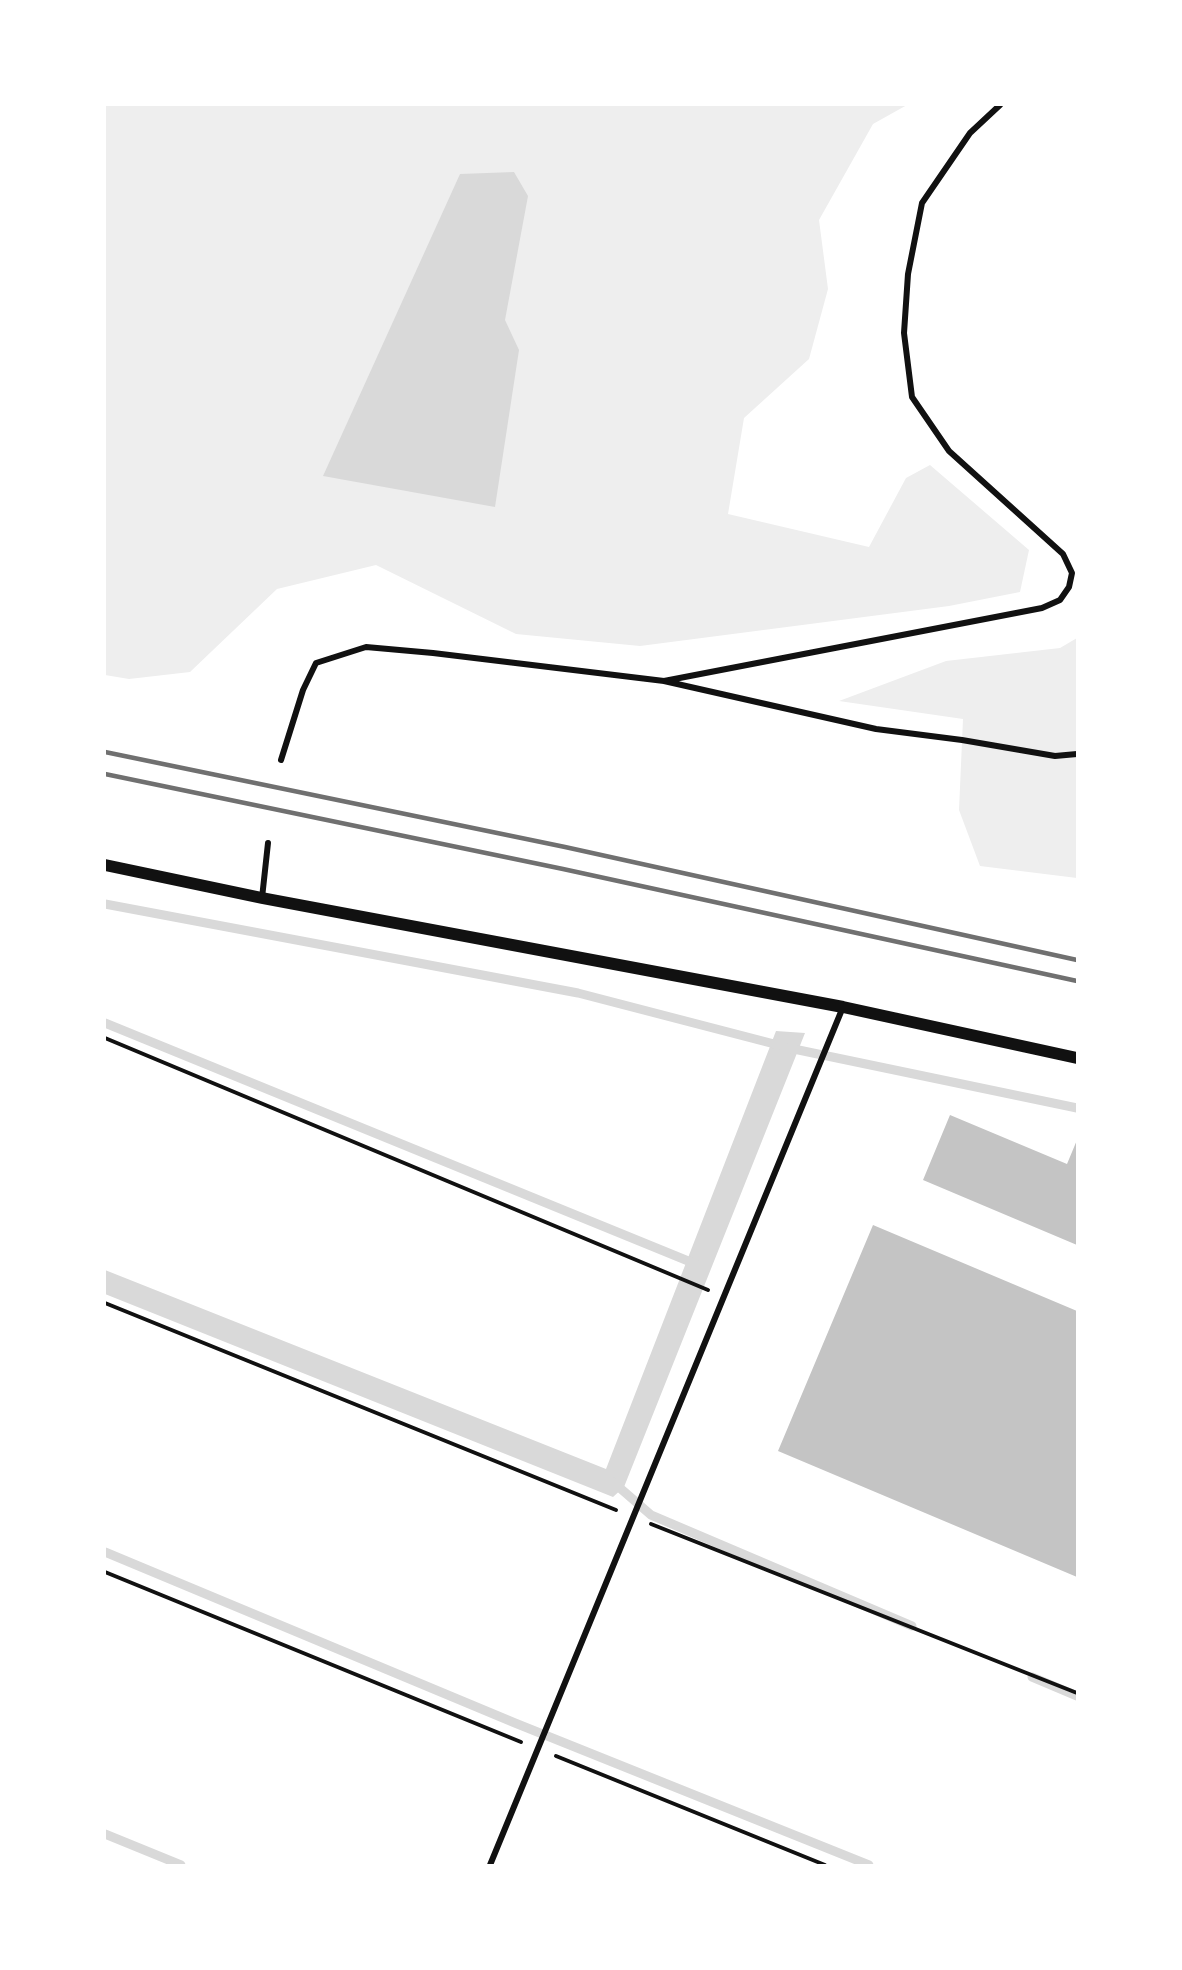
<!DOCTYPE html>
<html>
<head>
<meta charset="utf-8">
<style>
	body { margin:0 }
	#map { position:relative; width:1182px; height:1970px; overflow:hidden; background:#fff; font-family:"Titillium Web",sans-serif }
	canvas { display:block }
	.frame { position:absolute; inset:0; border:106px solid #fff; pointer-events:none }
</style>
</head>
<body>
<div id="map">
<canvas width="1182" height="1970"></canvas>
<div class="frame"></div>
</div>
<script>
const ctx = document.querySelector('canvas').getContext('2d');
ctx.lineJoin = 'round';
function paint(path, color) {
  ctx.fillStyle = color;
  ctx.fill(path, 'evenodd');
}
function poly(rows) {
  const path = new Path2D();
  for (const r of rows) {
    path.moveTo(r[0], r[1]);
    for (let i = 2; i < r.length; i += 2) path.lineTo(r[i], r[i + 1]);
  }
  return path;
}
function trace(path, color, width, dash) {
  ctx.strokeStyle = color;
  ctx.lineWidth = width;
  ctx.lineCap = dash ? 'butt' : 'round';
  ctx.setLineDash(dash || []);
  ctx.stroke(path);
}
paint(poly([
	[105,105,907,105,873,124,819,220,828,289,809,359,744,418,728,514,869,547,906,478,930,465,1029,550,1020,592,949,606,640,646,516,634,376,565,277,589,190,672,129,679,105,675],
	[1077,638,1077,878,980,866,959,810,963,719,839,701,946,661,1060,648]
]), '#eee');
paint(poly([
	[514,172,528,196,505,320,519,350,495,507,323,476,460,174],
	[776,1031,805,1033,624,1487,613,1497,105,1294,105,1270,606,1469]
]), '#d9d9d9');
trace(poly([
	[105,904,578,993,782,1046],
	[105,1023,698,1265],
	[789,1048,1077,1108],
	[613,1482,651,1515,912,1626],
	[105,1552,515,1723,869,1865],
	[1032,1677,1077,1696],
	[105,1834,181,1865]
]), '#d9d9d9', 9);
paint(poly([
	[950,1115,1067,1164,1077,1140,1077,1245,923,1180],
	[873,1225,1077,1311,1077,1577,778,1451]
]), '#c4c4c4');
trace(poly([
	[105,1038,708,1290],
	[105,1303,616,1510],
	[651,1524,1077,1693],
	[105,1572,521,1742],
	[556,1756,825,1865]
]), '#111', 4);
trace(poly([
	[664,681,1042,608,1060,600,1069,587,1072,573,1063,554,949,451,912,397,904,333,908,274,922,203,970,133,1000,105],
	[281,760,303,690,316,663,366,647,433,653,664,681,876,729,962,740,1055,756,1077,754],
	[262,898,268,843],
	[490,1865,843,1007]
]), '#111', 6);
trace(poly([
	[105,865,262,898,843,1007,1077,1058]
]), '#111', 12);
trace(poly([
	[105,752,565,847,1077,960],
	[105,774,563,869,1077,981]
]), '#707070', 4.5);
</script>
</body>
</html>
